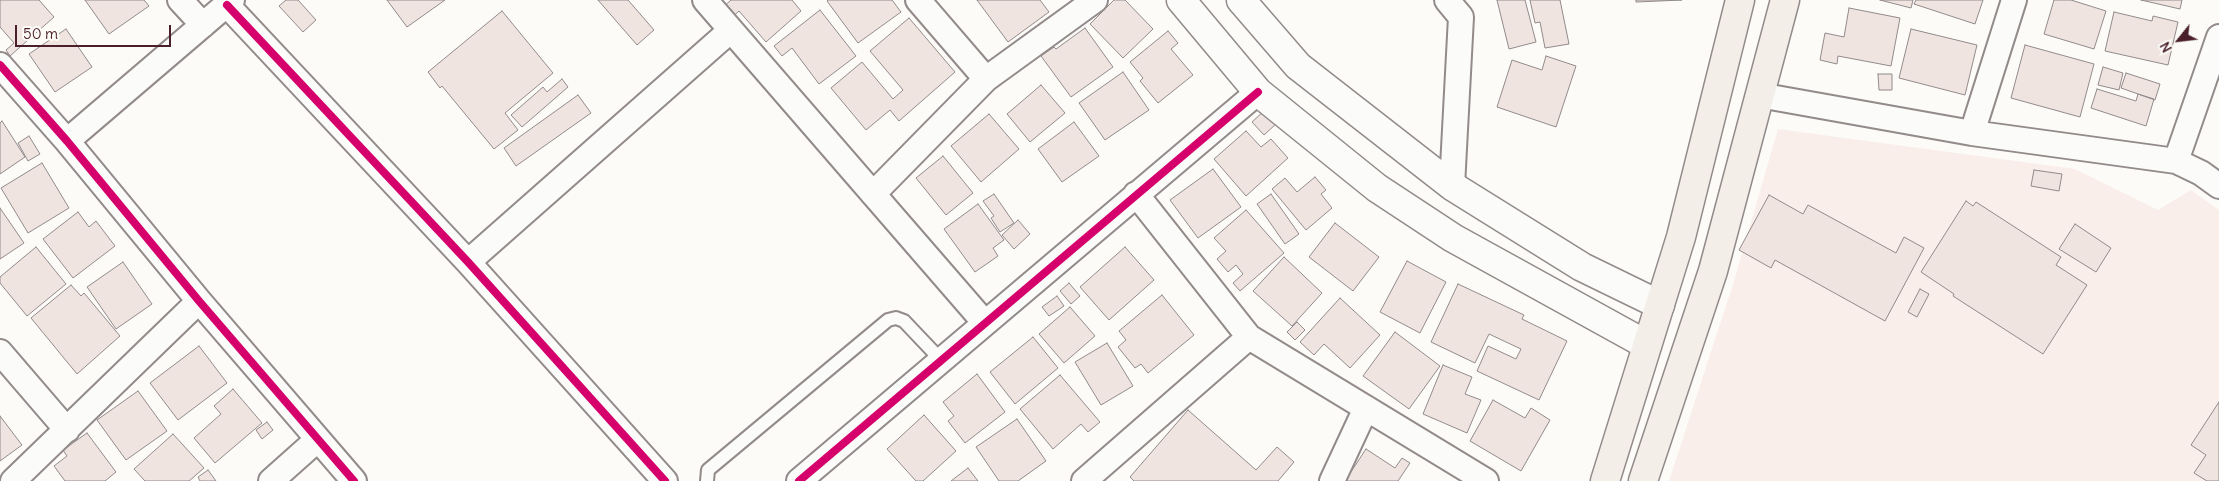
<!DOCTYPE html>
<html>
<head>
<meta charset="utf-8">
<style>
	body { margin:0 }
	#map { position:relative; width:2219px; height:481px; overflow:hidden; background:#fcfbf8; font-family:Delius,sans-serif }
	canvas { display:block }
	.north { position:absolute; left:2154px; top:15px; width:50px; height:50px; -webkit-text-stroke:4px #fdfcf7; paint-order:stroke; rotate:241deg; font-size:14px; font-weight:700; line-height:20px; text-align:center; color:#4a1f2b }
	.north::after { content:''; display:block; margin:auto; width:18px; height:22px; background:#4a1f2b; clip-path:polygon(50% 0,100% 100%,50% 72%,0 100%) }
	.scale { position:absolute; left:15px; top:25px; width:156px; height:22px; box-sizing:border-box; border:2px solid #4a1f2b; border-top:0; padding-left:6px; font-size:15px; line-height:18px; white-space:nowrap; color:#4a1f2b; -webkit-text-stroke:4px #fdfcf7; paint-order:stroke }
</style>
</head>
<body>
<div id="map">
<canvas width="2219" height="481"></canvas>
<div class="north">N</div>
<div class="scale">50 m</div>
</div>
<script>
const ctx = document.querySelector('canvas').getContext('2d');
ctx.lineJoin = 'round';
function paint(path, color) {
  ctx.fillStyle = color;
  ctx.fill(path, 'evenodd');
}
function poly(rows) {
  const path = new Path2D();
  for (const r of rows) {
    path.moveTo(r[0], r[1]);
    for (let i = 2; i < r.length; i += 2) path.lineTo(r[i], r[i + 1]);
  }
  return path;
}
function trace(path, color, width, dash) {
  ctx.strokeStyle = color;
  ctx.lineWidth = width;
  ctx.lineCap = dash ? 'butt' : 'round';
  ctx.setLineDash(dash || []);
  ctx.stroke(path);
}
paint(poly([
	[1778,129,2075,169,2158,210,2191,190,2219,210,2219,481,1669,481,1734,281]
]), '#f9eee9');
const building = poly([
	[0,0,39,0,54,17,10,56,6,50,14,43,0,27,0,0],
	[85,0,144,0,149,6,109,34,85,0],
	[286,0,298,0,316,20,303,32,279,6,286,0],
	[387,0,445,0,407,27,387,0],
	[598,0,628,0,654,30,637,45,598,0],
	[731,0,792,0,801,11,766,42,739,11,730,19,721,9,731,0],
	[828,0,892,0,901,12,858,43,827,1,828,0],
	[977,0,1040,0,1049,12,1008,42,977,0],
	[1114,0,1125,0,1153,29,1123,58,1090,24,1114,0],
	[1497,0,1525,0,1536,42,1509,49,1497,0],
	[1530,0,1560,0,1569,44,1545,48,1540,22,1535,23,1530,0],
	[1636,0,1682,0,1636,2,1636,0],
	[1880,0,1913,0,1911,8,1880,0],
	[1916,0,1983,0,1975,24,1914,4,1916,0],
	[2054,0,2071,0,2106,11,2094,49,2044,34,2054,0],
	[2141,0,2182,0,2180,9,2141,0],
	[1849,8,1900,18,1891,66,1838,56,1837,64,1820,60,1825,33,1844,37,1849,8],
	[820,10,856,56,819,84,792,48,782,56,774,46,820,10],
	[502,11,553,73,505,113,518,130,494,149,442,86,440,88,428,72,502,11],
	[2114,12,2152,21,2153,16,2178,22,2168,65,2105,51,2114,12],
	[909,18,955,72,899,121,890,110,866,130,831,88,862,62,893,99,903,90,870,51,909,18],
	[1085,28,1113,67,1071,97,1041,56,1054,47,1056,49,1085,28],
	[66,29,92,67,55,92,29,54,66,29],
	[1911,29,1977,45,1965,95,1899,78,1911,29],
	[1168,31,1178,43,1171,49,1193,75,1158,103,1140,81,1143,78,1130,62,1168,31],
	[2025,45,2094,64,2080,117,2011,98,2025,45],
	[1546,56,1576,66,1556,127,1497,107,1512,60,1542,70,1546,56],
	[2103,67,2123,73,2119,90,2098,85,2103,67],
	[1123,72,1149,110,1105,140,1079,103,1123,72],
	[2126,73,2160,84,2155,100,2121,88,2126,73],
	[1878,74,1892,74,1892,90,1879,90,1878,74],
	[562,79,568,87,522,127,511,115,543,87,547,92,562,79],
	[1041,85,1065,113,1030,142,1007,114,1041,85],
	[2097,89,2136,101,2138,94,2154,99,2146,126,2091,108,2097,89],
	[578,95,591,113,516,166,504,148,578,95],
	[1265,110,1277,123,1264,135,1252,122,1265,110],
	[989,114,1019,149,981,182,951,146,989,114],
	[2,121,25,157,0,174,0,123,2,121],
	[1074,122,1099,156,1062,182,1038,149,1074,122],
	[1246,131,1261,147,1271,139,1288,158,1246,196,1214,159,1246,131],
	[29,136,40,154,28,161,18,143,29,136],
	[943,156,973,193,946,215,916,178,943,156],
	[42,163,69,208,28,233,1,188,42,163],
	[1213,169,1241,207,1198,238,1170,200,1213,169],
	[2034,170,2062,174,2059,191,2031,186,2034,170],
	[1315,177,1326,190,1321,194,1332,208,1306,230,1272,189,1285,178,1297,192,1315,177],
	[994,194,1014,223,1000,232,991,218,994,216,983,201,994,194],
	[1271,194,1299,234,1285,244,1257,204,1271,194],
	[1769,195,1803,214,1808,205,1896,253,1904,237,1924,248,1885,321,1775,260,1771,268,1739,250,1769,195],
	[1966,201,1973,206,1976,202,2061,257,2056,265,2087,285,2043,354,1953,296,1954,294,1921,272,1966,201],
	[978,204,1004,240,993,248,998,256,975,272,944,229,978,204],
	[0,208,24,243,0,259,0,208],
	[1246,210,1284,253,1240,291,1233,283,1243,274,1236,265,1228,272,1217,259,1226,251,1214,238,1246,210],
	[78,212,89,227,96,221,115,246,73,278,43,239,78,212],
	[1018,220,1030,234,1014,249,1002,235,1018,220],
	[1335,223,1379,257,1353,291,1309,257,1335,223],
	[2075,224,2111,248,2096,272,2059,249,2075,224],
	[36,247,66,284,27,316,0,283,0,277,36,247],
	[1125,247,1154,280,1109,320,1080,287,1125,247],
	[1284,257,1322,293,1292,326,1253,291,1284,257],
	[1407,261,1446,282,1420,333,1380,312,1407,261],
	[123,262,152,304,116,329,87,287,123,262],
	[1069,283,1080,296,1071,304,1060,291,1069,283],
	[1458,284,1524,315,1522,319,1567,341,1539,400,1477,371,1488,346,1516,359,1521,349,1489,334,1475,363,1431,342,1458,284],
	[71,285,81,296,84,293,120,336,77,374,31,318,71,285],
	[1920,289,1929,294,1917,317,1908,312,1920,289],
	[1162,295,1194,335,1148,373,1141,364,1135,368,1118,347,1126,340,1119,331,1162,295],
	[1057,296,1064,306,1049,316,1042,307,1057,296],
	[1340,298,1380,335,1350,368,1324,344,1314,355,1300,342,1340,298],
	[1070,307,1095,336,1064,363,1039,334,1070,307],
	[1297,322,1305,330,1295,340,1287,332,1297,322],
	[1395,332,1440,366,1409,409,1363,376,1395,332],
	[1033,337,1058,368,1015,404,990,372,1033,337],
	[1107,343,1133,386,1101,405,1075,362,1107,343],
	[199,346,227,383,178,420,150,383,199,346],
	[1443,365,1472,377,1465,394,1481,400,1467,433,1423,414,1443,365],
	[977,374,1005,412,965,443,948,421,954,416,943,402,977,374],
	[1060,375,1100,422,1088,432,1081,424,1053,449,1020,409,1060,375],
	[233,389,262,423,215,463,194,438,221,414,214,406,233,389],
	[138,391,167,431,126,460,97,420,138,391],
	[1493,400,1525,418,1531,408,1550,420,1521,471,1470,441,1493,400],
	[2219,402,2219,481,2207,481,2194,473,2206,455,2191,445,2219,402],
	[1188,410,1256,470,1277,447,1294,462,1278,481,1134,481,1130,477,1188,410],
	[924,415,956,451,923,481,916,481,887,449,924,415],
	[0,416,22,445,0,461,0,416],
	[1017,419,1046,461,1018,481,999,481,976,447,1017,419],
	[267,422,273,430,262,439,256,430,267,422],
	[87,433,116,472,105,481,65,481,54,466,67,456,63,450,87,433],
	[173,434,204,468,189,481,145,481,134,469,173,434],
	[1366,449,1395,468,1402,458,1410,463,1398,481,1345,481,1366,449],
	[968,468,978,481,951,481,968,468],
	[208,470,216,481,200,481,198,477,208,470]
]);
paint(building, '#efe4e0');
trace(building, '#928a8b', 1);
const service = poly([
	[707,481,708,470,888,320,896,318,904,321,941,360]
]);
const minor = poly([
	[180,0,203,25],
	[705,0,985,323],
	[918,0,986,79],
	[1447,0,1461,17,1452,186],
	[227,5,468,262,665,481],
	[0,65,67,141,199,301,354,481],
	[1759,95,1972,133,2176,161,2201,173,2219,186],
	[1972,133,2014,0],
	[67,141,232,0],
	[2176,161,2219,37],
	[873,194,986,79,1095,0],
	[1136,194,1249,337,1486,481],
	[468,262,731,30],
	[0,352,67,430],
	[13,481,199,301],
	[271,481,317,440],
	[799,481,1258,92],
	[1084,481,1249,337],
	[1332,481,1366,408]
]);
const secondary = poly([
	[1181,0,1258,92,1377,188,1453,238,1647,345],
	[1241,0,1298,66,1452,186,1582,267,1660,305]
]);
const primary = poly([
	[1605,481,1681,237,1740,0],
	[1643,481,1713,271,1785,0]
]);
trace(service, '#928a8b', 16);
trace(minor, '#928a8b', 28);
trace(secondary, '#928a8b', 31);
trace(primary, '#928a8b', 31);
trace(service, '#fbfbf9', 12);
trace(minor, '#fbfbf9', 24);
trace(secondary, '#fbfbf9', 28);
trace(primary, '#f3eee7', 28);
trace(poly([
	[227,5,468,262,665,481],
	[0,65,67,141,199,301,354,481],
	[799,481,1258,92]
]), '#d6006c', 8);
</script>
</body>
</html>
